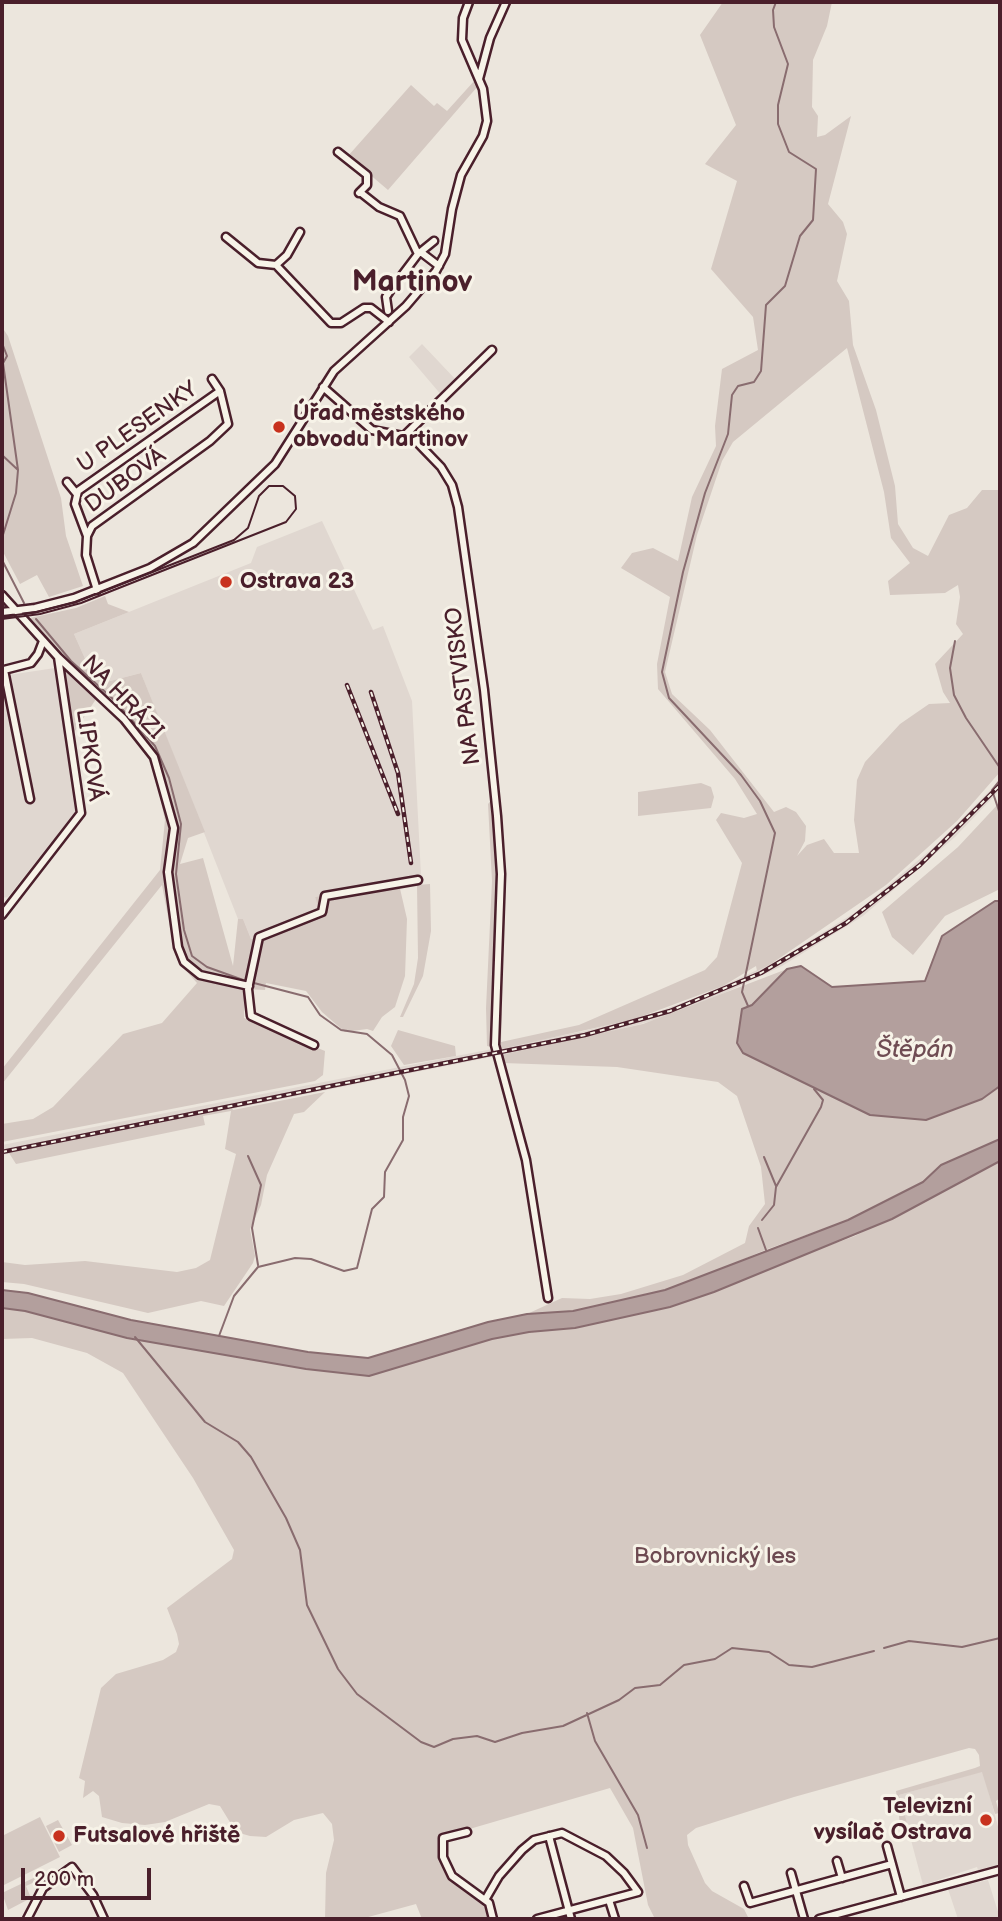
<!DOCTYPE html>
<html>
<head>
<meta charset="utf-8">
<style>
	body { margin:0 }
	#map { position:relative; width:1002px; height:1921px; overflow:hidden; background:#ece6dd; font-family:"Balsamiq Sans",sans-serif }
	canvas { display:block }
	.frame { position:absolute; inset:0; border:4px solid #4a1f2b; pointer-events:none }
	.scale { position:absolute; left:21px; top:1868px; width:130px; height:32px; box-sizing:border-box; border:4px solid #4a1f2b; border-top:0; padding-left:9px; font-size:21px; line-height:24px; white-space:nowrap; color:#4a1f2b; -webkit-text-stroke:5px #f7f3e8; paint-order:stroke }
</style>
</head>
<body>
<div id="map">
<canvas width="1002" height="1921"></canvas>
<div class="frame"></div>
<div class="scale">200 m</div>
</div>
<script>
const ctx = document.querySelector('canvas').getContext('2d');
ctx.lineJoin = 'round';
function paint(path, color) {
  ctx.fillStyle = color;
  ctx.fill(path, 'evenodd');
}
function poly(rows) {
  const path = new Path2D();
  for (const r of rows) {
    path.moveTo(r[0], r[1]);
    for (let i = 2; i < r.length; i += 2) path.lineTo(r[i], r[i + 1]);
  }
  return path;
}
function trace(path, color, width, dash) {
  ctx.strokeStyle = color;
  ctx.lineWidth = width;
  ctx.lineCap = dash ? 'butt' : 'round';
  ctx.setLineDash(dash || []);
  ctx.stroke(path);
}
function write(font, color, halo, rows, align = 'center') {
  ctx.font = font + ' "Balsamiq Sans",sans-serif';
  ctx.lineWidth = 6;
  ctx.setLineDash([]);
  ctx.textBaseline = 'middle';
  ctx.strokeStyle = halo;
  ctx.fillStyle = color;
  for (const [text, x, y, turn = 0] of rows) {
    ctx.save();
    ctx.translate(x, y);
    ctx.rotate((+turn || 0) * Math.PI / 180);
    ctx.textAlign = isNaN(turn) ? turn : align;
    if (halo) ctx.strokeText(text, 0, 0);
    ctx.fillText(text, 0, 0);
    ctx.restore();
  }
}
paint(poly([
	[422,344,458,382,443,397,409,357],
	[322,521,373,630,383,626,412,701,421,875,315,897,321,912,251,939,243,919,238,919,141,673,106,682,87,663,74,634,251,563,257,547],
	[55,668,79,807,8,897,2,898,2,676],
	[1000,780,1000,790,955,837,863,916,782,966,701,1004,656,1020,586,1038,2,1155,2,1145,584,1031,654,1013,698,997,779,960,859,910,934,847],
	[983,1771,1000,1834,1000,1865,978,1870,977,1867,923,1885,899,1795],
	[988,1880,1000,1918,958,1919,948,1889]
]), '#e0d7d0');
paint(poly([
	[723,2,832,2,827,26,813,60,812,107,818,116,817,137,825,135,851,116,828,204,843,222,847,234,837,281,849,301,853,345,876,410,895,486,898,524,913,548,928,556,949,515,967,508,982,490,1000,490,1000,772,957,821,886,885,771,964,757,971,756,966,723,986,635,1019,501,1049,487,1046,486,1008,492,881,488,804,498,792,506,875,503,960,496,976,502,1014,501,1042,579,1025,705,970,717,957,742,863,716,820,721,813,744,818,757,814,735,779,658,689,657,664,670,597,621,568,632,553,653,548,678,561,692,497,716,446,715,426,722,369,758,350,753,317,711,269,737,181,705,164,736,125,700,35],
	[847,348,884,492,891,538,910,563,888,581,890,595,945,593,958,585,960,597,956,624,963,634,935,664,943,692,950,703,929,704,900,724,865,762,857,780,854,820,859,853,834,853,824,839,807,845,797,856,805,841,806,826,796,812,786,807,774,812,710,730,672,694,665,672,697,535,722,461,733,442],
	[475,80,478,86,388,190,348,156,411,85,434,106,437,103,447,111],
	[2,327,8,336,61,498,66,536,83,586,49,597,37,575,20,584,2,550],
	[105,596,108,604,129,612,74,634,87,663,106,682,141,673,205,832,188,838,180,864,203,858,233,966,238,919,243,919,251,939,320,912,315,897,398,880,407,919,405,976,395,1007,382,1017,373,1031,367,1029,345,1032,322,1012,306,991,266,983,265,990,244,989,244,1018,325,1051,323,1075,315,1081,2,1142,2,1124,33,1119,53,1107,123,1034,162,1023,197,983,180,964,174,948,162,885,2,1084,2,1069,160,870,165,820,154,770,141,739,98,696,71,737,60,657,31,623,30,618,76,608],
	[701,783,711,787,714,797,711,808,638,816,638,792],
	[1000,802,1000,889,945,916,913,955,892,937,882,912,958,847],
	[430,884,431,931,423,976,403,1017,400,1017,414,984,418,958,417,885],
	[787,969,752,1005,742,1009,956,1107,982,1099,1000,1086,1000,1139,941,1165,923,1182,848,1220,765,1250,707,1275,665,1290,573,1311,527,1314,562,1298,590,1299,621,1294,683,1275,745,1243,749,1226,765,1204,761,1167,737,1096,718,1082,617,1067,503,1063,501,1055,643,1024],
	[398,1030,455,1046,456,1056,404,1065,391,1046],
	[325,1092,304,1112,294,1114,267,1175,261,1205,250,1229,255,1256,253,1263,224,1306,201,1301,148,1313,24,1284,2,1282,2,1262,25,1265,85,1261,177,1272,196,1268,210,1260,236,1154,225,1149,231,1111,203,1116,205,1125,16,1164,9,1153,232,1108,233,1110],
	[1000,1161,1000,1798,996,1801,999,1813,995,1814,982,1772,899,1795,907,1823,905,1827,900,1825,896,1791,975,1768,980,1766,979,1755,975,1749,969,1748,794,1797,696,1828,687,1835,688,1845,705,1883,712,1891,744,1909,749,1919,655,1919,648,1905,633,1828,610,1788,442,1837,450,1877,486,1902,490,1916,480,1919,422,1919,416,1904,361,1919,325,1919,326,1873,334,1840,332,1824,323,1813,294,1820,266,1837,250,1836,236,1832,220,1806,209,1804,165,1822,145,1825,122,1823,102,1817,99,1796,93,1791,83,1798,85,1781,79,1778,101,1688,116,1674,163,1660,176,1652,179,1644,177,1634,167,1608,232,1559,234,1550,193,1478,123,1373,87,1353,32,1338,2,1339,2,1308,25,1311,127,1338,306,1369,369,1376,492,1339,714,1292,772,1266,855,1236],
	[40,1817,60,1857,2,1886,2,1836],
	[58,1820,72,1845,59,1852,46,1826],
	[46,1872,48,1876,26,1886,31,1898,8,1910,2,1893]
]), '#d5c9c2');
const water = poly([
	[995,901,1000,901,1000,1086,982,1099,926,1120,870,1115,743,1053,737,1043,742,1009,752,1005,787,969,801,966,832,987,925,981,942,936,995,901],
	[1000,1139,1000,1161,892,1219,714,1292,670,1307,575,1328,529,1332,492,1339,369,1376,306,1369,127,1338,25,1311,2,1308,2,1290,28,1293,131,1320,308,1352,368,1358,488,1322,527,1314,573,1311,665,1290,848,1220,923,1182,941,1165,1000,1139]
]);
paint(water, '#b39f9d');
trace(water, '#896c6f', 2);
trace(poly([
	[2,343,7,356,2,365],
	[3,363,18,470],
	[2,455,18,470,16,493,2,538],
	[2,560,24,603],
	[36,619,71,661,113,699,155,746,169,778,181,824,176,874,184,930,192,956,207,967,246,981],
	[955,641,950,668,954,695,966,718,1000,768],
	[1000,780,992,790,1000,814],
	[748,1006,742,992,775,833,760,801,741,775,669,698,662,672,683,572,705,493,728,434,732,395,738,386,754,382,761,371,766,305,785,286,800,236,813,220,816,169,789,152,778,124,778,105,788,64,774,27,773,10,776,2],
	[248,1156,261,1185,252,1228,258,1265],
	[764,1157,776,1186],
	[762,1220,774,1205,776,1187,821,1107,823,1100,814,1089],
	[758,1228,766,1250],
	[219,1336,234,1296,258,1267,295,1258,311,1259,344,1271,357,1268,372,1209,384,1197,385,1172,403,1140,403,1117,409,1096,405,1080,392,1055,367,1034,341,1030,320,1015,308,997,254,983],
	[135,1337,205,1422,238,1442,251,1457,286,1518,300,1550,307,1605,338,1669,357,1694,421,1742,434,1747,453,1739,477,1736,495,1742,522,1733,563,1726,619,1700,635,1688,660,1685,684,1665,715,1659,732,1648,769,1652,789,1665,812,1667,874,1651],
	[884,1648,909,1641,962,1647,1000,1638],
	[587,1713,595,1741,638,1815,647,1848]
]), '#896c6f', 2);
const minor = poly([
	[479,79,490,38,506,2],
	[338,152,367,175,367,185,359,193],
	[360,192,379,207,400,216,418,254],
	[226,237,258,263,276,265,331,323,341,323,364,308,371,308,389,322],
	[422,253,439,266],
	[276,265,287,255,300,232],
	[388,311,386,297,390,291,418,254,434,241],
	[323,387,372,430,413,438,441,467,452,485,458,507,484,690,497,816,501,874,495,1045,526,1160,548,1298],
	[405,435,492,350],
	[67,482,76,493],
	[87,536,75,504,78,491,220,391],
	[97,590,86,555,87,536,92,526,210,441,228,424,220,391,212,379],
	[2,595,58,657,124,719,154,757,174,828,168,872,178,947,184,962,200,975,249,986],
	[2,612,35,608,74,598,150,568,193,543,275,464,334,371,406,306,436,271,445,254,452,209,461,175,483,136,487,121,483,89,462,40,463,18,469,2],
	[30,799,4,670,31,663,38,654,43,641],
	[2,915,81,813,58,657],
	[314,1045,251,1016,248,989,259,937,322,912,325,896,418,880],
	[467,1832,443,1838,443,1857,452,1876,489,1903,493,1919],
	[549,1836,571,1919],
	[887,1846,901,1897],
	[837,1861,842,1878],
	[791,1873,804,1919],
	[744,1886,750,1903,892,1864],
	[485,1900,499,1876,522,1850,534,1840,562,1833,606,1856,624,1873,638,1892,537,1919],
	[609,1900,615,1919],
	[27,1919,43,1888,72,1867,93,1895,104,1919],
	[819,1919,1000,1870]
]);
trace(minor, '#4a1f2b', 11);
trace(minor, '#f7f3e8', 6);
trace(poly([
	[2,617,37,612,76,602,234,540,248,528,259,496,269,486,283,486,295,496,296,509,286,522,81,603,40,614,2,619]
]), '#4a1f2b', 2);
const rail = poly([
	[347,685,398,814],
	[371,692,398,773,411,863],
	[2,1152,585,1035,670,1011,761,973,846,923,920,865,1000,785]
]);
trace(rail, '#4a1f2b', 4.5);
trace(rail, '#f7f3e8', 2, [5]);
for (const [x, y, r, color] of [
	[279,427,7,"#c8321e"],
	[226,582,7,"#c8321e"],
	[986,1820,7,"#c8321e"],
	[59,1836,7,"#c8321e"]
]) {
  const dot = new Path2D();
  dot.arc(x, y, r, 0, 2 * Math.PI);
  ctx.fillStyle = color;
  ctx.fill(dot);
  trace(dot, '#f7f3e8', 2.5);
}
write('bold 23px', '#4a1f2b', '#f7f3e8', [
	["Úřad městského",293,414],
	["obvodu Martinov",293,440],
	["Ostrava 23",240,582],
	["Televizní",972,1807,"right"],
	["vysílač Ostrava",972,1833,"right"],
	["Futsalové hřiště",73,1836]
], 'left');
write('23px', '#4a1f2b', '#f7f3e8', [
	["U PLESENKY",138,428,-35],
	["DUBOVÁ",126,481,-36],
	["NA PASTVISKO",464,686,-97],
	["NA HRÁZI",122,698,46],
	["LIPKOVÁ",89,755,82]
]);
write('23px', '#6d4a51', '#f7f3e8', [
	["Bobrovnický les",715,1557]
]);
write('italic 24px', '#6f4c53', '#f7f3e8', [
	["Štěpán",915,1051]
]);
write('bold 30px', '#4a1f2b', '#f7f3e8', [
	["Martinov",412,283]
]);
</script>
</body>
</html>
